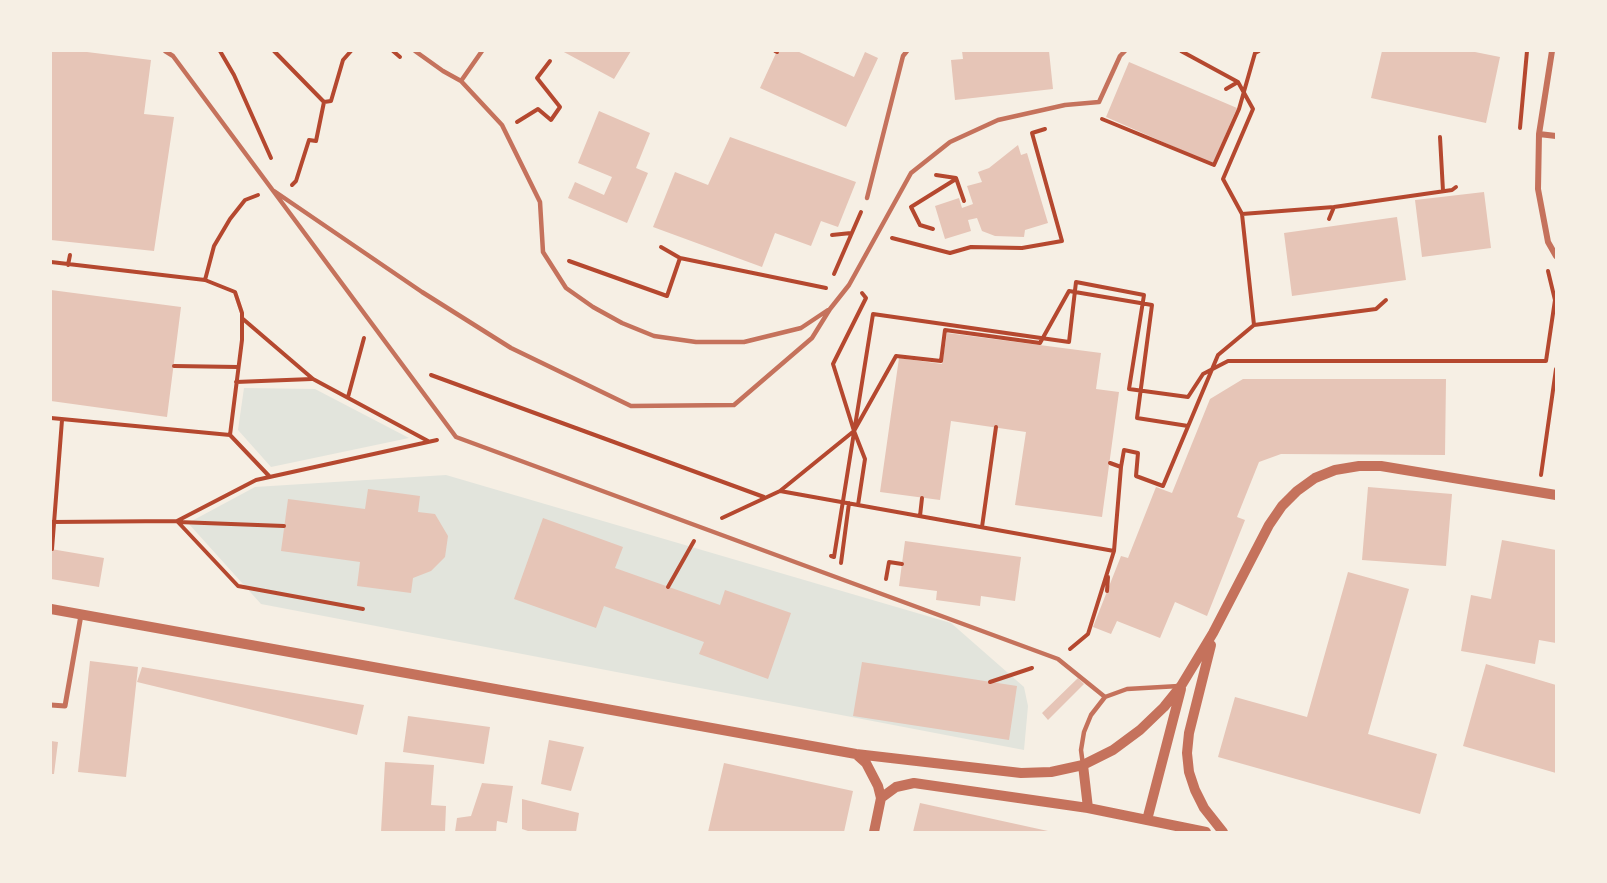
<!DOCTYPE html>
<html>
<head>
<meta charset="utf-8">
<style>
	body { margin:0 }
	#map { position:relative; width:1607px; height:883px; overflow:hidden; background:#f6efe4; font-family:"Public Sans",sans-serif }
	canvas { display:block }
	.frame { position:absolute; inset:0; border:52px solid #f6efe4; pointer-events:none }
</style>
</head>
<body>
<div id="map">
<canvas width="1607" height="883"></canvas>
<div class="frame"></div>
</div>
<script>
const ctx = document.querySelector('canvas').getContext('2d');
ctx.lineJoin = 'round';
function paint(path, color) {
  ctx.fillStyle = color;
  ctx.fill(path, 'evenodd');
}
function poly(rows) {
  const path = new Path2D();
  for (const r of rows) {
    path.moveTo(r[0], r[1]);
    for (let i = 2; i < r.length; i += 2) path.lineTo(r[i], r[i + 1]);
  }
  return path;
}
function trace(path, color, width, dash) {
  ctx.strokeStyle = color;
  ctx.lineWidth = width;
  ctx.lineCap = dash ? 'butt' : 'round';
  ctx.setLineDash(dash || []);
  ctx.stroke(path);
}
paint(poly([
	[244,388,315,389,409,438,271,467,238,430],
	[446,475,951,623,1024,687,1028,706,1024,750,261,604,188,523,255,487]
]), '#e2e4dc');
paint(poly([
	[51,51,79,51,151,60,144,114,174,117,154,251,51,240],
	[562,51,631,51,614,79],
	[777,51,797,51,854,77,865,52,878,58,846,127,760,88],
	[962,51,1049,51,1053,89,955,100,951,60,963,59],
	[1382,51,1470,51,1500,57,1486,123,1371,98],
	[1129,62,1237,108,1213,164,1106,117],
	[599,111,650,133,636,168,648,173,627,223,568,198,575,182,604,195,612,177,578,163],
	[730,137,856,182,838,227,821,221,811,246,775,233,762,267,653,227,675,172,708,185],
	[1018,145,1021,155,1027,153,1048,223,1025,230,1024,237,995,236,982,231,977,218,968,220,971,231,945,239,935,206,959,198,962,208,973,204,967,186,982,182,978,172,989,168],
	[1484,192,1491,248,1422,257,1415,200],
	[1397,217,1406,280,1292,296,1284,233],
	[51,290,181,307,167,417,51,401],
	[947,333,1101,353,1096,389,1119,392,1102,517,1015,505,1026,432,951,421,940,500,880,492,899,358,942,364],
	[1243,379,1446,379,1445,455,1281,454,1259,462,1237,517,1245,520,1207,616,1175,602,1160,638,1117,621,1111,634,1093,627,1121,556,1128,558,1156,487,1172,493,1210,399],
	[1368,487,1452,494,1446,566,1362,560],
	[368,489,420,496,418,512,435,514,448,536,445,557,431,571,413,578,411,593,357,586,360,562,281,551,288,499,365,509],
	[543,518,623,547,615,568,720,605,725,590,791,613,768,679,699,654,704,642,604,606,596,628,514,599],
	[1502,540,1556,550,1556,643,1539,640,1535,664,1461,651,1471,595,1491,599],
	[905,541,1021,557,1015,601,981,596,980,606,936,600,937,591,899,586],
	[51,549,104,558,99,587,51,579],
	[1348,572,1409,589,1368,734,1437,754,1420,814,1218,757,1235,697,1307,717],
	[90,661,138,667,126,777,78,772],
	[862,662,1017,686,1009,740,853,716],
	[1486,664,1556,685,1556,773,1463,746],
	[142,667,364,705,357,735,137,682],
	[1078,678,1084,684,1048,720,1042,713],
	[408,716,490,727,484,764,403,752],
	[549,740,584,747,571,791,541,784],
	[51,741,58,742,54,774,51,774],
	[385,762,434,765,431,805,446,806,445,832,381,832],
	[724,763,853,791,844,832,708,832],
	[482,783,513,786,507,823,497,821,496,832,455,832,457,818,471,816],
	[522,799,579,813,576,832,531,832,522,829],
	[920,803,1048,831,1047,832,913,832]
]), '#e6c5b7');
trace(poly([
	[220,51,234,75,271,158],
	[274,51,324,102],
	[393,51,400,57],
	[775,51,777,52],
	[1181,51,1238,82,1226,89],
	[1238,82,1253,109,1223,179,1242,214,1334,207,1329,219],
	[1102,119,1214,165,1239,109,1255,53,1259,51],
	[517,122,538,109,551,120,560,107,537,78,550,61],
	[1520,128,1527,51],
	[1440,137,1443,191],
	[936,175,956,178,964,201],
	[292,185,296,181,309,140,316,141,324,102,331,101,343,60,351,51],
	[911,207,956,179],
	[911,207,920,225,933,229],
	[1334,207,1452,190,1456,187],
	[1242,214,1254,325],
	[832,235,851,233],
	[892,238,950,253,971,247,1022,248,1062,241,1032,133,1045,129],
	[680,258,826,288],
	[569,261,667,296,680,258,661,247],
	[51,262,205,280,235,292,242,313,242,340,230,435],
	[68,265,70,255],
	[834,274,861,212],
	[205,280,214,246,230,219,245,200,258,195],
	[243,319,313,379,428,441],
	[174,366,238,367],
	[431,375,764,497],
	[236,382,312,379],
	[348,397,364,338],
	[51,418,230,435,270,477],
	[1110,463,1121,467,1114,551],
	[1121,467,1124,450,1138,453,1136,476,1163,486,1218,355,1254,325,1376,309,1386,300],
	[1541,475,1556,369],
	[780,491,854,431,896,356,941,361,945,330,1040,343,1069,291,1152,305,1137,418,1188,426],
	[858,505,865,459,854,431,833,364,866,298,862,293],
	[920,516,922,498],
	[722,518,780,491,1114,551,1088,634,1070,649],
	[177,521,238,586,363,609],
	[51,522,177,521,256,480,437,440],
	[178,522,284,526],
	[982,527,996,427],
	[52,549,62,420],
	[831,556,834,557,873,314,1069,342,1076,282,1144,295,1129,389,1188,397,1203,374,1228,361,1546,361,1555,300,1548,271],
	[841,563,849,503],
	[886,579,889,562,902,564],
	[668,587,694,541],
	[1107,591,1108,577],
	[990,682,1032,668]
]), '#b5482f', 4);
trace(poly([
	[165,51,173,56,456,437,1058,659,1105,697],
	[415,51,443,71,461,81,502,125,540,202,543,252,566,288,593,307,622,323,654,336,696,342,744,342,801,328,828,310],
	[461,81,482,51],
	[274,191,422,292,511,348,631,406,734,405,812,338,830,309,849,285,911,173,950,142,998,120,1065,105,1099,102,1120,56,1125,51],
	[867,198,903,56,907,51],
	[1083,765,1081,750,1084,732,1091,715,1105,697,1127,689,1179,686]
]), '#c5725c', 4.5);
trace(poly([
	[51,705,65,706,81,615]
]), '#c5725c', 5);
trace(poly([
	[1552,51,1539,134,1538,189,1548,242,1556,256],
	[1539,134,1556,136]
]), '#c5725c', 6);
trace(poly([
	[51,609,856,754,1021,773,1051,772,1083,765,1113,750,1140,730,1164,707,1181,686,1213,633,1269,525,1282,506,1297,491,1315,478,1335,470,1359,466,1381,466,1556,495],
	[1211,645,1189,733,1187,753,1189,772,1195,790,1204,808,1223,832],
	[856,754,866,763,878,786,881,798,874,832],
	[1083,765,1088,808],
	[881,798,896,787,914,783,1088,808,1206,832],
	[1147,820,1181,689]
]), '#c5725c', 10);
</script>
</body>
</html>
